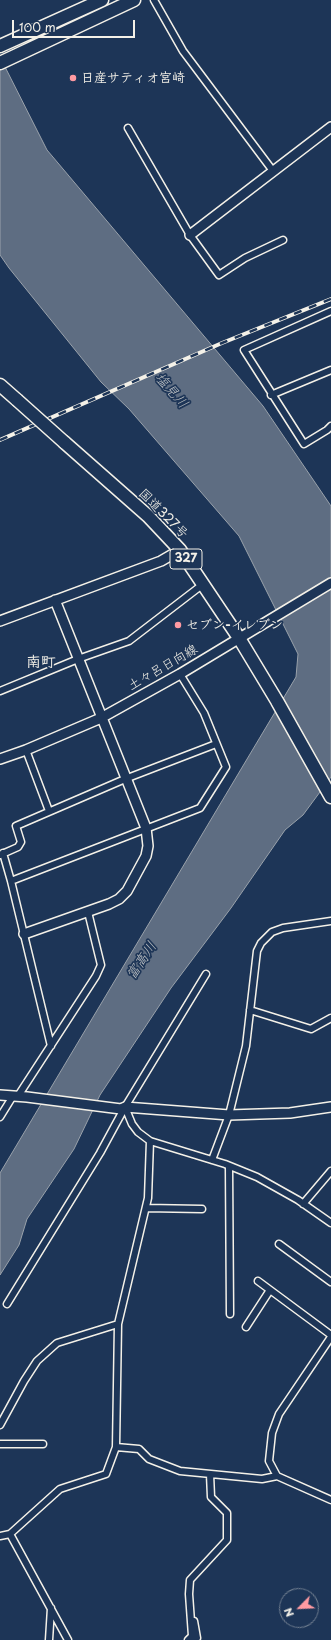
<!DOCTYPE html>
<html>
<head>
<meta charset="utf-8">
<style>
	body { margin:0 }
	#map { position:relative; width:331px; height:1640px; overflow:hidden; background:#1d3557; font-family:"Playpen Sans",sans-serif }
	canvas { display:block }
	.north { position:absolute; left:279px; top:1588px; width:40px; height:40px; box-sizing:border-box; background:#1d3557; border:1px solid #738091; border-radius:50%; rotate:246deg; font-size:11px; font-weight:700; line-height:16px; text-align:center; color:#f4f1e8 }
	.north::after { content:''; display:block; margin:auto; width:14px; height:18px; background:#ff9aa2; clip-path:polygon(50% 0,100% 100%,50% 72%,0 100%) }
	.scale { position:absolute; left:12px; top:20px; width:123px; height:18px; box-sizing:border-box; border:2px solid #f4f1e8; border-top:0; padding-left:5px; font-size:12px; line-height:14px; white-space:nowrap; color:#f4f1e8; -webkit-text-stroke:3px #1d3557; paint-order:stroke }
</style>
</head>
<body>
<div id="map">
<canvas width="331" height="1640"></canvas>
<div class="north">N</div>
<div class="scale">100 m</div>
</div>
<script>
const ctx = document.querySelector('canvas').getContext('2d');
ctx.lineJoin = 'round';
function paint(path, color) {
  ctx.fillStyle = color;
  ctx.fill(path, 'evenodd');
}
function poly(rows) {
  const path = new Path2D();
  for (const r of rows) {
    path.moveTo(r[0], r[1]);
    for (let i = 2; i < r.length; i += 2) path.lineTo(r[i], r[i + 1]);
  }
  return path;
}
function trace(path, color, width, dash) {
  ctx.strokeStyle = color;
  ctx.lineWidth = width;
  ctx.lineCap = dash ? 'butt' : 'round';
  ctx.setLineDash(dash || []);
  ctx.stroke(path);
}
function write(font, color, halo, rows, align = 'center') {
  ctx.font = font + ' "Playpen Sans","Klee One",sans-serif';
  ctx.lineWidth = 3.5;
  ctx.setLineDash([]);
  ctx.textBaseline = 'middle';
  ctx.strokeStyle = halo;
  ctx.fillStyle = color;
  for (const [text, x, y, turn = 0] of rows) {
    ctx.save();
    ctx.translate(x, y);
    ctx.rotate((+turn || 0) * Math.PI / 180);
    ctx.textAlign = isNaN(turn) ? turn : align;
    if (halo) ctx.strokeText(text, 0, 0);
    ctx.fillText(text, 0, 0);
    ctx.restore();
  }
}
const water = poly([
	[0,57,47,150,263,406,331,506,331,777,303,815,285,830,231,908,171,988,100,1095,74,1149,27,1219,19,1245,0,1275,0,1173,296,677,298,654,239,536,129,409,101,382,9,268,0,255,0,57]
]);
paint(water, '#5e6d82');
trace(water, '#9aa2ab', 1);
const street = poly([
	[154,0,183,51,273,171],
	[128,128,190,235,219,275,245,258,283,240],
	[331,311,244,350,304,444,327,430,331,426],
	[271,395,331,370],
	[0,691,78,659,129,641,202,585],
	[26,750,49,811],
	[3,853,11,881,51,1046],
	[0,855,18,847,21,842,16,826,125,779,216,744],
	[11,881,200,808,226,767,204,713,180,674],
	[250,1010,311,1029,331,1018],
	[18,1096,96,976,101,965,88,912],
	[125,1107,132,1124,138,1132,150,1141,225,1164,257,1177,298,1200,331,1223],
	[0,1117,13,1096],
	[212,1160,229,1115,246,1046,257,951,261,943,272,932,283,928,331,921],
	[229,1166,230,1314],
	[303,1204,331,1171],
	[146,1208,202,1209],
	[279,1244,331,1282],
	[258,1281,331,1335],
	[7,1304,100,1153,125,1107,206,974],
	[246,1327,270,1290],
	[0,1425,24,1381,37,1361,57,1343,118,1324],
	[0,1444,43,1444],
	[116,1447,139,1449,149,1459,180,1471,262,1479,277,1476,331,1500],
	[277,1476,269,1461,272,1433,279,1414,331,1337],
	[10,1534,68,1640],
	[0,1536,10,1534,60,1489,106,1474,116,1447,118,1324,148,1198,150,1141],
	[194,1621,197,1638,195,1640],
	[49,1640,51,1608],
	[188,1640,192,1636,189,1594,190,1580,227,1540,227,1513,211,1497,210,1474]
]);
const secondary = poly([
	[190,235,331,127],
	[0,621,161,561,180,550],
	[0,759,26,750,101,718,180,674,331,583],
	[24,934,109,904,119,899,127,891,146,856,148,846,146,828,55,600],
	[0,1095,27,1097,121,1109,125,1107,229,1115,290,1113,331,1107]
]);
const highway = poly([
	[0,46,102,0],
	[0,63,134,0],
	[0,385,17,400],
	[64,442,148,516,180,550,239,638,277,701,331,797]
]);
trace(street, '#f4f1e8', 9);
trace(secondary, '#f4f1e8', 12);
trace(highway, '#f4f1e8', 15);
trace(street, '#1d3557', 6);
trace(secondary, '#1d3557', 9);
trace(highway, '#1d3557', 12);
const rail = poly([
	[0,440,222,343,331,299]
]);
trace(rail, '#f4f1e8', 4);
trace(rail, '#1d3557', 2.5, [8]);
const highwayBridge = poly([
	[17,400,64,442]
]);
trace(highwayBridge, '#f4f1e8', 15, []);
trace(highwayBridge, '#1d3557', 12);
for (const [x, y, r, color] of [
	[73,78,4,"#ff9aa2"],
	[178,625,4,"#ff9aa2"]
]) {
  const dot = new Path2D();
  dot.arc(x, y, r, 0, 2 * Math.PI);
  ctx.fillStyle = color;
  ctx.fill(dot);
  trace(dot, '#1d3557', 1.5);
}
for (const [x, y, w] of [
	[186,559,32]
]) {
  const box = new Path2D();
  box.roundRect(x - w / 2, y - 10, w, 20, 3);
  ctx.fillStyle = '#1d3557';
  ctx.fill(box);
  trace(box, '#f4f1e8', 1);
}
write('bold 12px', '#f4f1e8', null, [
	["327",186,559]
]);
write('bold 13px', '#f4f1e8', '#1d3557', [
	["日産サティオ宮崎",81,78],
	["セブン-イレブン",186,625]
], 'left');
write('13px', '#f4f1e8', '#1d3557', [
	["国道327号",163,514,45],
	["土々呂日向線",163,668,-30]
]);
write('italic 14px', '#c0c3c4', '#1d3557', [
	["塩見川",171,391,49],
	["富高川",142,961,-56]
]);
write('bold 15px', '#f4f1e8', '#1d3557', [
	["南町",41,663]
]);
</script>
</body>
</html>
